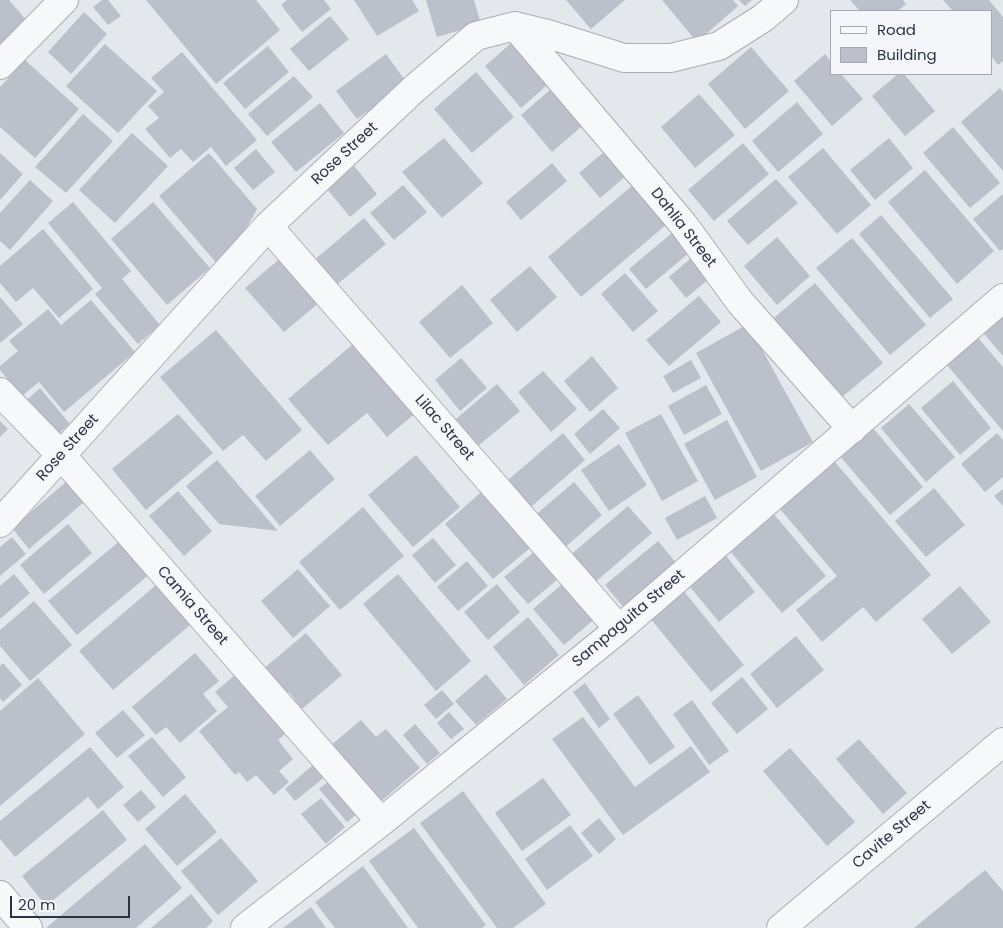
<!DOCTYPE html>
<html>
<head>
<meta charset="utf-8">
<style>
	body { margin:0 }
	#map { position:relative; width:1003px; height:928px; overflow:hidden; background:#e4e7ec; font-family:Poppins,sans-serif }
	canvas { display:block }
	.legend { position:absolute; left:830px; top:10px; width:162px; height:65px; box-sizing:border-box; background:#f4f6f9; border:1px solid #a4a8b1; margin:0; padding:6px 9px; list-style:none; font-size:15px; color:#2b3445 }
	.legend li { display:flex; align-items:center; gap:10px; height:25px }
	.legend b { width:25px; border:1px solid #a4a8b1 }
	.scale { position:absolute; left:10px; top:896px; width:120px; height:22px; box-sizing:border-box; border:2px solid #2b3445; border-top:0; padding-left:6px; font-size:15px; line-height:18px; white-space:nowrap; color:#2b3445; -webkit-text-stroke:4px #f4f6f9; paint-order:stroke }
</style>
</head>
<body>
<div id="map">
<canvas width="1003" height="928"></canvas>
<ul class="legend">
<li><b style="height:6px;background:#f7f8fa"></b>Road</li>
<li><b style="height:14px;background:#bbc0ca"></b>Building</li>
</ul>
<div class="scale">20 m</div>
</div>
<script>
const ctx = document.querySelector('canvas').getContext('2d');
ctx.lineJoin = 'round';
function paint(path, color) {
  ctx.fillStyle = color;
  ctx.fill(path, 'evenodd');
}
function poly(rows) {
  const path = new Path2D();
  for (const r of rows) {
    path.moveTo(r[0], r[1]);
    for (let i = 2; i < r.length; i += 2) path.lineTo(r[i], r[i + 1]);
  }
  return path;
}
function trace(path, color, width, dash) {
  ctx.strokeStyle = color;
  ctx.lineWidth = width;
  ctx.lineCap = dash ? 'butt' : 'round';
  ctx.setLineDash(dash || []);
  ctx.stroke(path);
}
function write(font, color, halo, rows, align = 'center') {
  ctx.font = font + ' Poppins,sans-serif';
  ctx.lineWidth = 4;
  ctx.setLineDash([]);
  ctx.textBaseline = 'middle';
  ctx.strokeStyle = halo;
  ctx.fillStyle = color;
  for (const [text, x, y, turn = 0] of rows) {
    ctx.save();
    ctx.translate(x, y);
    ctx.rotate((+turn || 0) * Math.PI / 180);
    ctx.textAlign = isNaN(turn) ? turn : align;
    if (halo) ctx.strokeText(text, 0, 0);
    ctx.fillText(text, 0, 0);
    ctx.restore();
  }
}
paint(poly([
	[0,0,9,0,27,21,0,44],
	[102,0,108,0,121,16,108,25,93,7],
	[146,0,256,0,280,30,216,84],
	[287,0,324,0,331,9,302,32,281,5],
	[354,0,412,0,419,11,377,36],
	[426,0,474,0,481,24,437,37],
	[566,0,625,0,591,29],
	[662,0,733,0,738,6,697,42],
	[739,0,752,0,745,6],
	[850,0,903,0,906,4,898,11,860,11],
	[943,0,989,0,1003,17,1003,61,998,65,992,57,992,11,953,11],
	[84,12,107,34,71,74,48,52],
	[330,16,349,39,309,71,290,49],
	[518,37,554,79,521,108,485,66],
	[105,44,157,91,118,133,66,86],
	[268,46,289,72,245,109,223,83],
	[751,47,789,91,745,129,708,84],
	[182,52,257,140,226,166,211,147,193,162,181,149,170,158,145,129,159,118,148,106,164,92,151,78],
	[386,54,407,83,357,119,336,91],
	[825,54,832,63,832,74,841,74,863,99,832,126,794,81],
	[25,60,79,109,35,158,0,127,0,87],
	[476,72,514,117,472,153,434,109],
	[898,74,904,74,935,111,905,136,872,96],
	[294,76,313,97,267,136,248,114],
	[558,83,589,120,552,152,521,115],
	[1000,88,1003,92,1003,171,961,122],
	[699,94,735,135,695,168,661,127],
	[797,102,823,134,778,172,752,141],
	[320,103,344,133,296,172,271,142],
	[83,114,113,141,66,193,35,167],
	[953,127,1000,183,970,208,923,153],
	[132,133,168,166,115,223,79,190],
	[444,138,483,183,442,218,402,172],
	[889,138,913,168,875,200,850,170],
	[743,143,769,174,714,221,688,190],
	[611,146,632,171,600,198,579,173],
	[823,148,871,205,837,234,788,177],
	[256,149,275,172,253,190,234,168],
	[0,153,23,174,0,200],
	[209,153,257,209,231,256,219,266,159,196],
	[552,163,567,181,521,220,506,202],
	[354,166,377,194,350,217,327,189],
	[925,170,994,251,957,284,888,202],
	[640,179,673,219,581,297,548,257],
	[776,179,798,203,748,245,727,221],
	[30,180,53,201,10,250,0,241,0,213],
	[403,185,427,212,394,240,370,213],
	[1003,194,1003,249,1000,251,973,219],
	[73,202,131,271,122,279,160,325,138,344,95,294,102,288,48,223],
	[153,202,210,268,167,305,111,239],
	[881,215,953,299,930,318,859,234],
	[364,218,386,244,334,287,313,261],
	[43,229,93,289,59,318,33,288,16,302,0,283,0,266],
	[672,233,689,253,646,289,629,269],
	[777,237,810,276,777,305,744,266],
	[852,238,926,325,890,355,816,268],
	[699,251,717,272,686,298,669,277],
	[282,257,320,302,284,332,245,288],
	[530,266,557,297,517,332,490,300],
	[625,273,658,311,633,332,601,294],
	[815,283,883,363,836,402,769,322],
	[462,285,493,323,450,358,419,322],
	[699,296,721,322,669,366,646,340],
	[0,297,23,324,0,343],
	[91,300,135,352,64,412,39,382,22,396,0,370,0,366,18,351,9,341,48,309,61,325],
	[1003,308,1003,356,979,328],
	[748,324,813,442,761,471,696,353],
	[216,330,302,430,266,461,243,435,223,451,160,377],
	[973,332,1003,367,1003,431,941,358],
	[358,340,418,411,387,437,367,413,328,445,288,399],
	[592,356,618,388,590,412,564,381],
	[461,358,487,388,460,411,435,380],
	[691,360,701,378,673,393,663,376],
	[543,371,577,409,551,432,518,392],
	[953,381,991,428,960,455,921,408],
	[497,384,520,411,478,446,456,419],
	[706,385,722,414,684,435,668,406],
	[40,388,70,424,49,441,20,406],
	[909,404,955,457,926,482,881,428],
	[603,409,620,428,590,454,574,434],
	[178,414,213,453,146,510,112,469],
	[661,414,698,481,662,501,625,433],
	[727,420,757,477,715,500,684,444],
	[0,421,8,429,0,437],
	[872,427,923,487,890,515,839,455],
	[563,433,585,460,525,512,502,485],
	[997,433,1003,440,1003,477,985,492,961,464],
	[619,444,647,485,609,511,581,470],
	[310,450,335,479,280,526,255,496],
	[416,455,460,507,413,547,368,495],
	[217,460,278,531,219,524,186,486],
	[835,462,931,575,876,622,863,607,822,642,796,610,837,576,780,509],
	[66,482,84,502,29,549,12,528],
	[574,482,602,515,562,550,533,517],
	[488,486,536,543,493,579,445,524],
	[934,488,965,525,926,557,895,521],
	[1003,489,1003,506,994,496],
	[178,491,212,531,184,556,149,516],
	[705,496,717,518,677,540,665,518],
	[628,506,652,533,592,585,568,557],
	[363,507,404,556,340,610,299,562],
	[772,512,826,576,782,613,729,550],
	[68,524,92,553,44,594,20,565],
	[12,537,26,554,0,576,0,547],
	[433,538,456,565,435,583,412,555],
	[122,539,151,573,77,635,48,601],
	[658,541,677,564,625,609,605,585],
	[540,547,563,575,528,604,504,577],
	[723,552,755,592,719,622,686,582],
	[467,561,488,586,458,611,437,587],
	[298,569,330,606,293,638,261,601],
	[14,574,30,593,0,619,0,586],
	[398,574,471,661,436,691,363,604],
	[566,581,597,617,564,645,533,609],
	[497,584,520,612,488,640,464,612],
	[156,585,190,625,113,690,79,651],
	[960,586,991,622,952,654,922,619],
	[682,589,744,665,711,692,649,617],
	[34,601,72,645,30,681,0,646,0,630],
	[528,617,559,655,524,685,493,647],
	[306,633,342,675,302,709,289,692,284,696,262,670],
	[796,636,824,670,777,708,750,674],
	[195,653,219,681,203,694,217,711,180,743,166,727,156,735,132,707],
	[3,663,22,685,3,702,0,698,0,666],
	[236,674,292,728,278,740,293,759,279,771,289,782,274,795,256,775,247,782,239,772,235,775,199,731,228,707,215,692],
	[486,674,507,699,476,725,455,701],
	[742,677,768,709,737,734,711,703],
	[38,678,85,734,0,806,0,711],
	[585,683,610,719,599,728,573,692],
	[442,690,454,704,436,719,424,705],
	[638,695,675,747,650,765,613,714],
	[692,700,729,751,709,765,673,714],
	[123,710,145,735,117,758,95,733],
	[449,712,464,729,451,739,437,723],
	[583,717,635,787,691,746,710,772,623,835,552,739],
	[361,720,376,737,386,729,420,768,379,803,330,746],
	[415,724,440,753,427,764,403,735],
	[152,737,186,777,163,797,128,756],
	[859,739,907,793,883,814,836,759],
	[90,747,124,787,98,809,88,797,15,857,0,839,0,821],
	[790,748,855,822,827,846,763,771],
	[320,759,331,772,295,801,285,789],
	[335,776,363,809,347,822,319,789],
	[543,778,571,815,522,851,495,813],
	[141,790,156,807,138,822,123,805],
	[463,791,546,904,513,928,497,928,420,823],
	[185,794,217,832,177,866,145,829],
	[321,798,345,827,326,844,301,814],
	[103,810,127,840,46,906,22,876],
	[599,818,616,839,599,854,581,833],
	[570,825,593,856,547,890,525,859],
	[414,828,486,925,482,928,418,928,369,861],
	[221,838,258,881,218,915,181,871],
	[145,844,182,888,136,928,46,928],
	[363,866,408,928,335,928,315,902],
	[985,870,1003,891,1003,928,914,928],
	[191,894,213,921,206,928,151,928],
	[311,907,326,928,283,928]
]), '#bbc0ca');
const minor = poly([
	[515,26,683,224,740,302,852,429],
	[0,65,64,0],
	[268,226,619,629],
	[0,392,61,455,381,822],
	[0,523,268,226,415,88,476,36,515,26,548,34,624,58,671,58,719,46,763,18,784,0],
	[0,895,28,928],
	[245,928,381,822,619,629,1003,298],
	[781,928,1003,742]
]);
trace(minor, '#a9aeb7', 30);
trace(minor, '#f7f8fa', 28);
write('15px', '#2b3445', '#f4f6f9', [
	["Rose Street",345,154,-43],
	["Dahlia Street",683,228,52],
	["Lilac Street",444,428,49],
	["Rose Street",68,448,-48],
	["Camia Street",192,606,49],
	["Sampaguita Street",629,619,-40],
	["Cavite Street",892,835,-40]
]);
</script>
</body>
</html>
